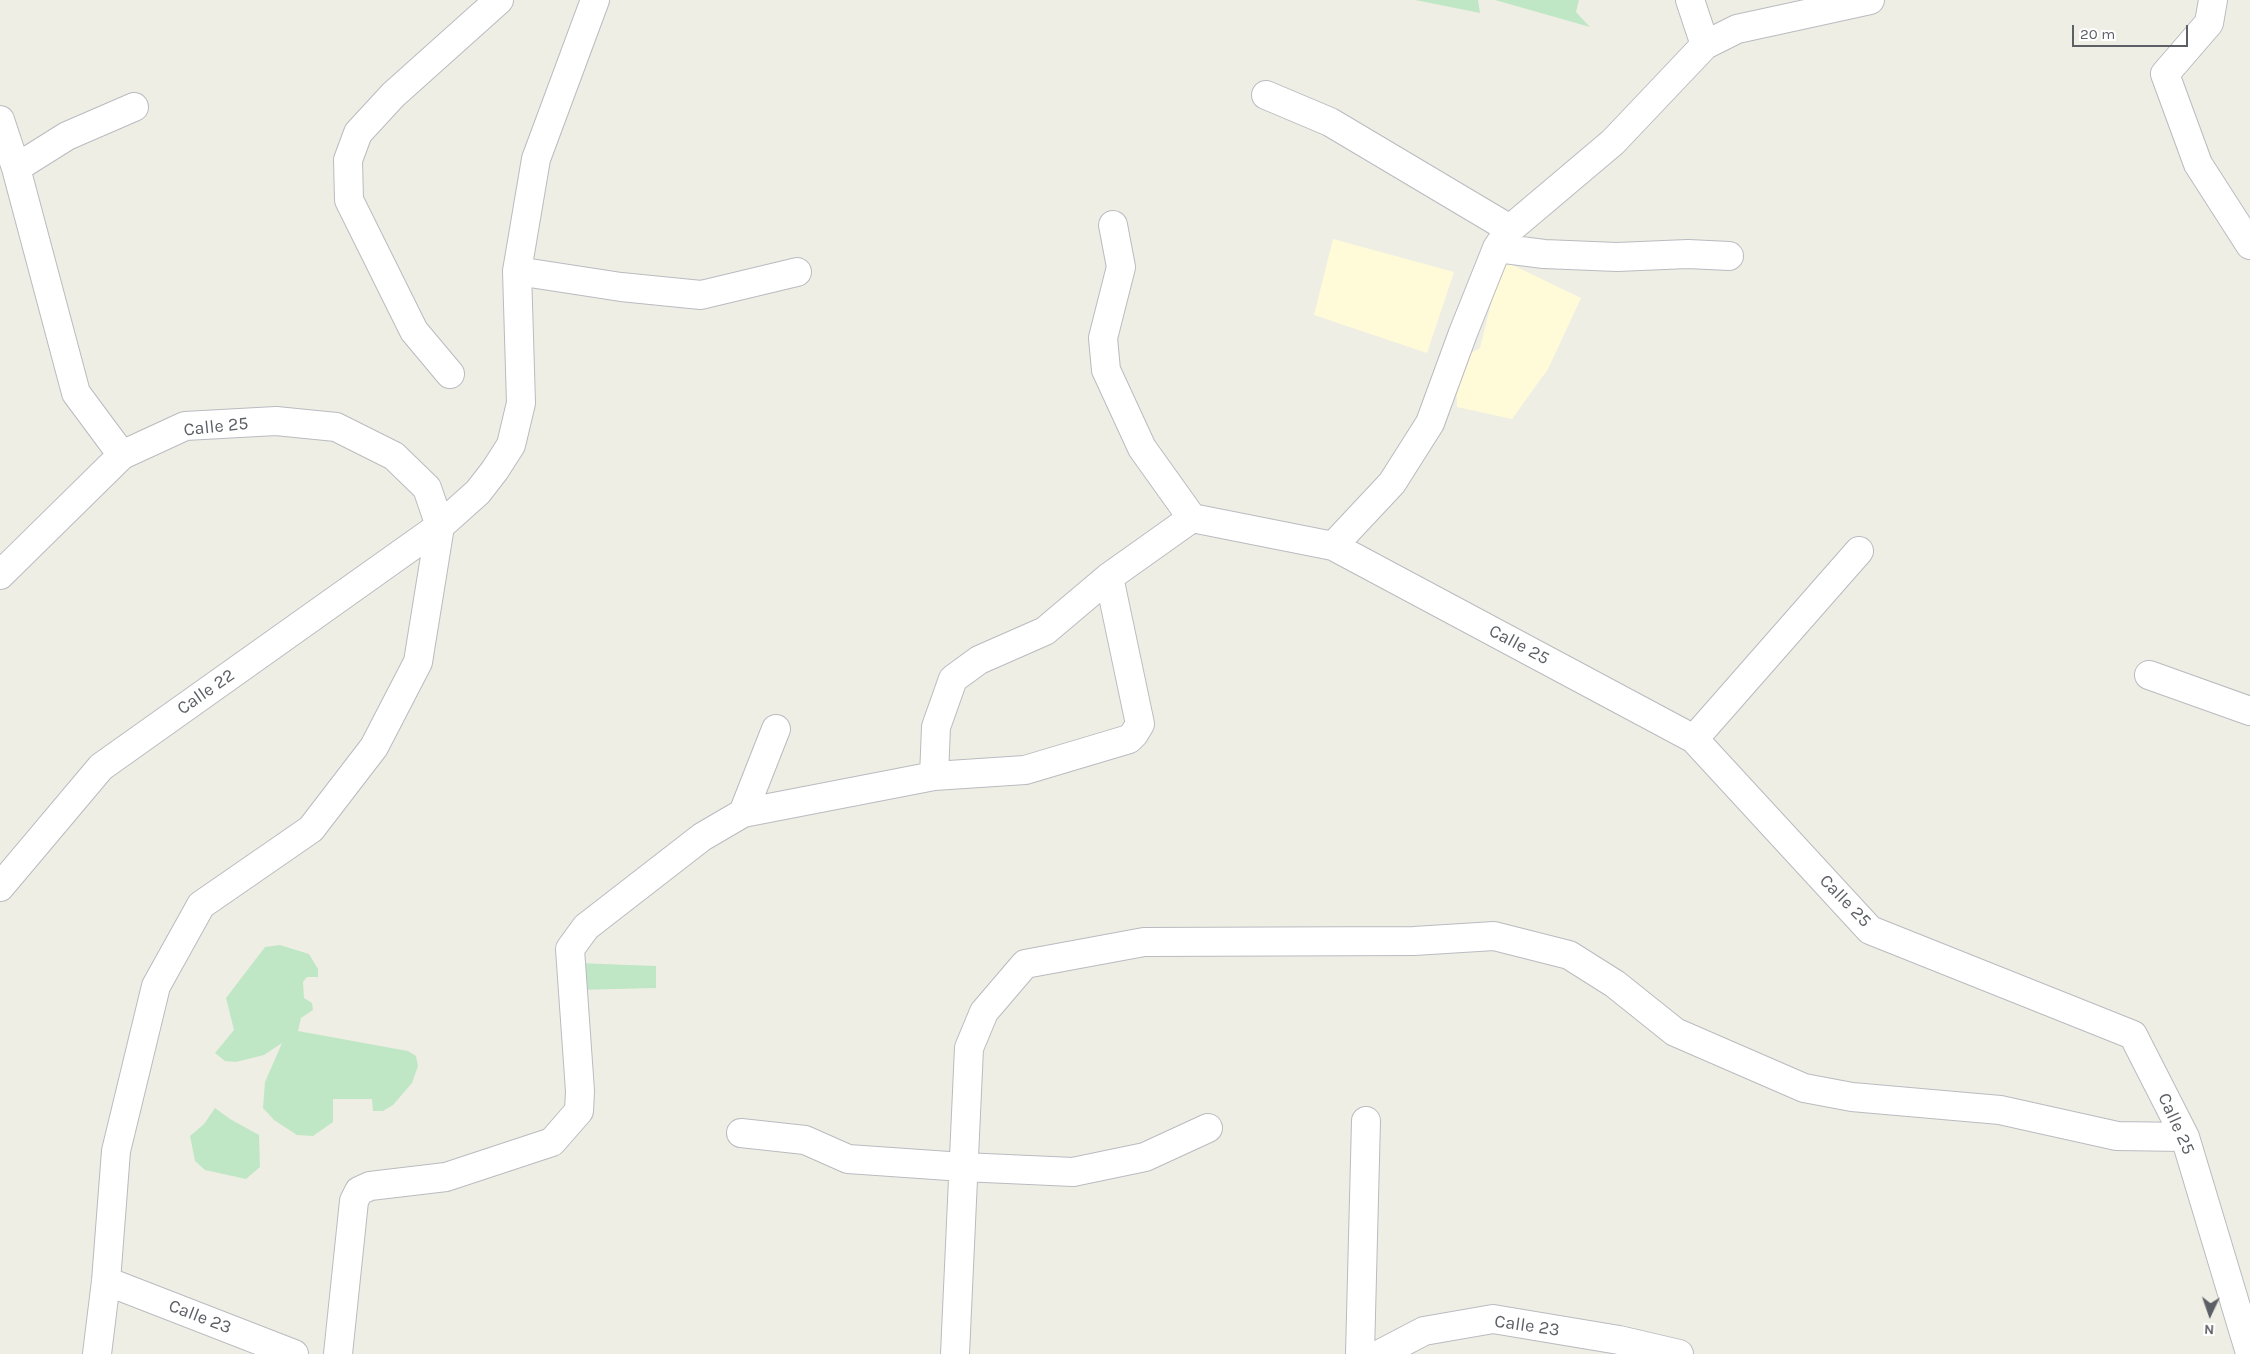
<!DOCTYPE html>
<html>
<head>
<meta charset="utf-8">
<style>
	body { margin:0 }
	#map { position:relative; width:2250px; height:1354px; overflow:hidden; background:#efeee4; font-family:Karla,sans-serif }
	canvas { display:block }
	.north { position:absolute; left:2185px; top:1289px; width:50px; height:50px; -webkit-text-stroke:4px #fff; paint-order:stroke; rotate:183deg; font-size:14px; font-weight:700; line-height:20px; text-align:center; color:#5c5f65 }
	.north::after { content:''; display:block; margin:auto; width:18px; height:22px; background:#5c5f65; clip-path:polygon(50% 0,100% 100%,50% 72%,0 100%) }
	.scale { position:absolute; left:2072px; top:25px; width:116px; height:22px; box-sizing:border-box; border:2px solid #5c5f65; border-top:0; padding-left:6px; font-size:15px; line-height:18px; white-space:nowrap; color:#5c5f65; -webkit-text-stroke:4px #fff; paint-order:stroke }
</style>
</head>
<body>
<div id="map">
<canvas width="2250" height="1354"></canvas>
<div class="north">N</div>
<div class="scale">20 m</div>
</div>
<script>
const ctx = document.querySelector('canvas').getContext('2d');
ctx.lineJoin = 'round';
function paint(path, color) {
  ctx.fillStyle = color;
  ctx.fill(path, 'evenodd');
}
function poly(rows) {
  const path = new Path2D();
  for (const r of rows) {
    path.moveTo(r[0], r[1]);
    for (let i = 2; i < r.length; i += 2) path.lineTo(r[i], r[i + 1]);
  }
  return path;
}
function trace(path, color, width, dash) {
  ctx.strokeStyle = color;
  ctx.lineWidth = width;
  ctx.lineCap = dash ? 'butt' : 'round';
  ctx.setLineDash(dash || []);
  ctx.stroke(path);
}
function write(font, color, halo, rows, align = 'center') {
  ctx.font = font + ' Karla,sans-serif';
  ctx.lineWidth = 4;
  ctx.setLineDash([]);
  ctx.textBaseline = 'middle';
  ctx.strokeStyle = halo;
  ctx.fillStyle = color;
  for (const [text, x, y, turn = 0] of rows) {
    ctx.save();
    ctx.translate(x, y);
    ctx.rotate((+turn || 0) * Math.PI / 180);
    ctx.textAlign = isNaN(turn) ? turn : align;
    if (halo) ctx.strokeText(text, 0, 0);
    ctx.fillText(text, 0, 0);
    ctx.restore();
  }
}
paint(poly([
	[1333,239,1454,272,1427,353,1314,315],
	[1502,260,1581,298,1548,369,1512,419,1457,407,1456,375,1471,353,1480,348]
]), '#fffbd9');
paint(poly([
	[1415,0,1478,0,1480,13],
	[1495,0,1579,0,1576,12,1590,27],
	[280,945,309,954,318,969,318,977,307,977,303,982,304,998,312,1003,313,1010,301,1018,298,1031,408,1051,416,1056,418,1066,412,1083,393,1105,383,1111,373,1111,372,1099,333,1099,333,1122,313,1136,297,1135,274,1120,263,1108,265,1082,282,1043,264,1055,236,1062,225,1061,215,1053,234,1030,226,998,265,947],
	[578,963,656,966,656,988,579,990],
	[215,1108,230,1119,259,1135,260,1167,246,1179,205,1170,195,1161,190,1136,204,1124]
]), '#c0e7c5');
const minor = poly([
	[1690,0,1705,45],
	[2213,0,2209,23,2165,74,2198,164,2250,245],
	[1266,95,1330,122,1510,229],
	[0,120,16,168,76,393,122,455],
	[16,168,67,136,134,107],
	[1113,225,1121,267,1103,338,1106,370,1142,448,1192,518],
	[1497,248,1544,254,1617,257,1688,254,1729,256],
	[517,271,621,287,701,295,797,272],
	[450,374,414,331,349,200,348,160,358,133,393,95,499,0],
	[1333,546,1694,739,1870,930,2133,1035,2185,1137,2250,1353],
	[0,575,122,455,185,426,276,421,336,427,394,456,427,488,440,526,418,662,374,747,311,829,201,905,156,986,116,1151,106,1281,97,1354],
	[2149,675,2250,711],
	[1694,739,1859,551],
	[934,776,1025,770,1129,739,1134,734,1140,724,1109,577],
	[743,813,776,729],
	[0,887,101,767,440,526,478,492,495,470,511,445,521,403,517,271,536,159,595,0],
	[741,1133,805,1140,848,1159,963,1167,1073,1172,1145,1157,1208,1128],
	[106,1281,294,1354],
	[338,1354,354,1201,359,1191,370,1186,446,1177,552,1142,579,1111,580,1091,570,949,586,927,702,837,743,813,934,776,936,727,953,679,979,660,1045,631,1109,577,1192,518,1333,546,1392,483,1430,423,1463,333,1497,248,1510,229,1613,142,1705,45,1737,29,1870,0],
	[955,1354,969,1048,984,1012,1025,964,1144,942,1414,941,1494,936,1569,955,1615,984,1675,1032,1804,1088,1852,1097,2000,1110,2117,1136,2185,1137],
	[1360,1354,1366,1121],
	[1380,1354,1424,1331,1493,1319,1619,1340,1679,1354]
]);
trace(minor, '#b9bbc0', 30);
trace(minor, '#fff', 28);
write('18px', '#5c5f65', '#fff', [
	["Calle 25",216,427,-6],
	["Calle 25",1519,645,28],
	["Calle 22",206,692,-35],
	["Calle 25",1845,901,46],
	["Calle 25",2176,1124,66],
	["Calle 23",200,1317,21],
	["Calle 23",1527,1326,8]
]);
</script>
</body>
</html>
